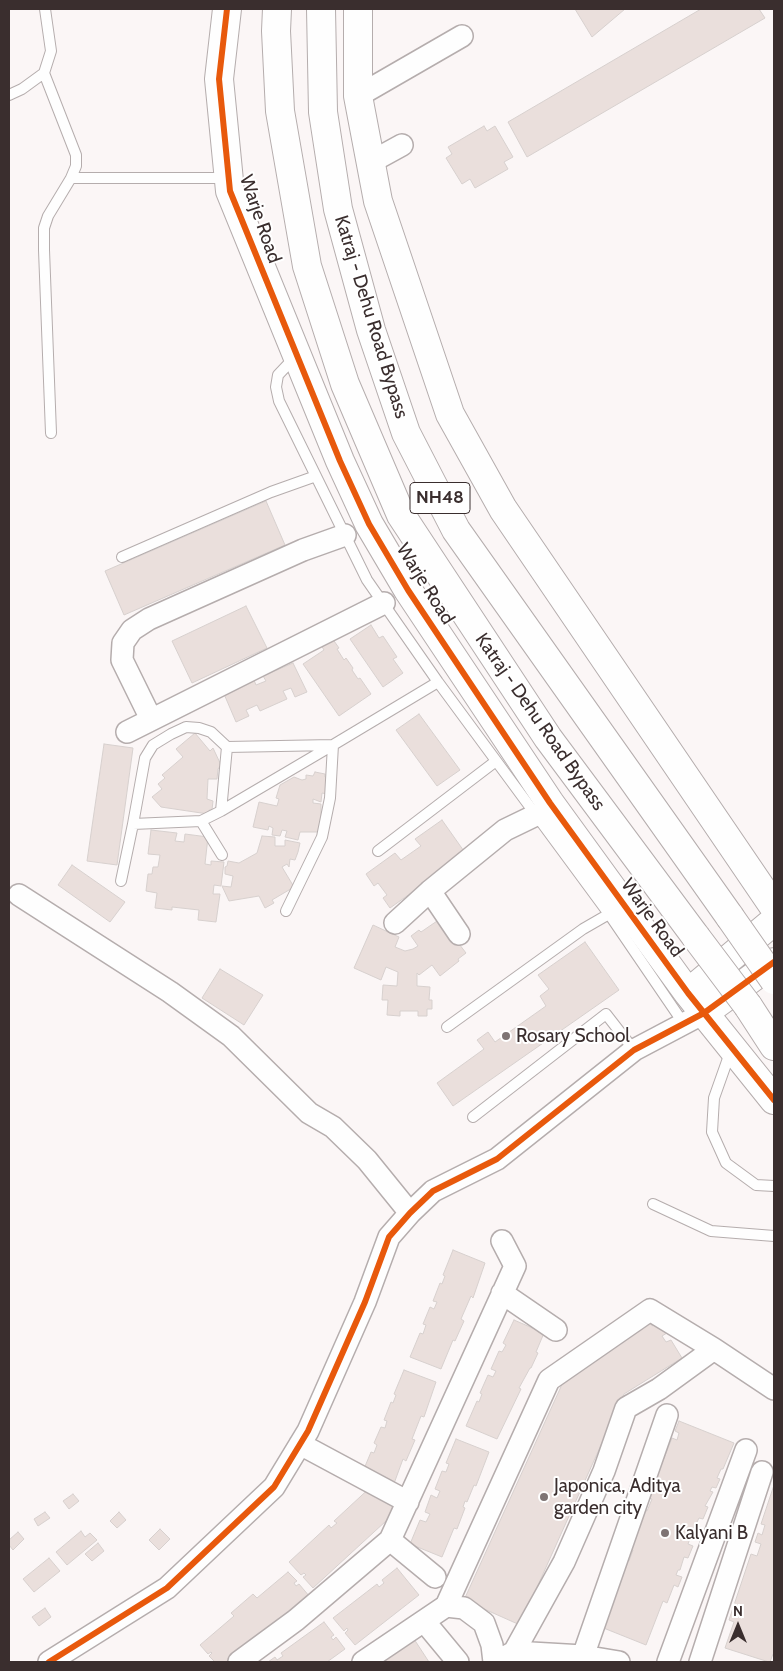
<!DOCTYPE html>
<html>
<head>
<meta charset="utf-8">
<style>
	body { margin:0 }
	#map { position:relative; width:783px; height:1671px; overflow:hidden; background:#fbf6f6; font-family:Cabin,sans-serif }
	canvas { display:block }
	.frame { position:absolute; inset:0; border:10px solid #3a2e2e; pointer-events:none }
	.north { position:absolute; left:713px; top:1601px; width:50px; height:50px; -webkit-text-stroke:4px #fff; paint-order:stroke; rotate:0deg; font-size:14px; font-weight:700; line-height:20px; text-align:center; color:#3a2e2e }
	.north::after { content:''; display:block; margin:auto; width:18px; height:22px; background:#3a2e2e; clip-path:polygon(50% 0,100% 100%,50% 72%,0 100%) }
</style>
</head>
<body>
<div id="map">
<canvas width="783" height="1671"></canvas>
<div class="frame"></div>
<div class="north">N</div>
</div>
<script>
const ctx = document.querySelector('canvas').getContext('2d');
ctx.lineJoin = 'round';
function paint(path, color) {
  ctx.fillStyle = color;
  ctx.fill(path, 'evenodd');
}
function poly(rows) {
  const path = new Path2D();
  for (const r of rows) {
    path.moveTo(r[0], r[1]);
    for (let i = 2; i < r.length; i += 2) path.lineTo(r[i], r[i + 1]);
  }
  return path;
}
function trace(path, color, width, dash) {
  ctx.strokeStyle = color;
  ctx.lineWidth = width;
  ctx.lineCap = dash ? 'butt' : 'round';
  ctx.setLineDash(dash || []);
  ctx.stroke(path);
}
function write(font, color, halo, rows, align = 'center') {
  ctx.font = font + ' Cabin,sans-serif';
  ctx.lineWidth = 4;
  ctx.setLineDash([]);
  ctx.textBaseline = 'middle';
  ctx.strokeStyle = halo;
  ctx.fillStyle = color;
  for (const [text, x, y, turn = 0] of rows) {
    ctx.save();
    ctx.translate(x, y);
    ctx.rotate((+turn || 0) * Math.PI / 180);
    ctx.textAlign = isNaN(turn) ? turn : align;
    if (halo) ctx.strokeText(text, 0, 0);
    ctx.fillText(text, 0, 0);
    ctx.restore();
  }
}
const building = poly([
	[575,9,625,9,592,37,575,9],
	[701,9,759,9,765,18,527,157,508,122,701,9],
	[484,126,487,131,495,126,513,157,504,162,508,169,475,188,470,179,462,184,446,158,452,154,448,147,484,126],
	[266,501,285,545,124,615,105,571,266,501],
	[246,606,267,648,192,683,172,641,246,606],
	[371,625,379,638,383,636,397,657,393,659,403,673,383,687,350,639,371,625],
	[332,638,339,648,337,649,344,660,346,658,353,668,352,670,358,679,360,678,371,694,339,716,303,664,324,650,321,645,332,638],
	[293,663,307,692,295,697,291,688,283,691,287,699,260,711,257,705,246,710,249,716,236,722,224,694,254,680,256,685,266,681,263,676,293,663],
	[419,714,460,770,437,786,396,730,419,714],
	[195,733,210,751,213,748,221,765,218,769,217,779,208,779,207,799,213,801,212,810,209,810,208,814,161,807,152,797,162,789,158,784,165,778,162,775,183,757,176,749,195,733],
	[104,744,133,748,117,865,87,861,104,744],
	[315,772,325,774,325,777,328,778,327,794,322,793,321,802,313,799,313,803,321,804,321,832,300,832,298,840,285,837,287,831,282,830,280,836,272,835,273,828,269,826,268,830,253,827,259,802,277,806,279,799,276,798,280,785,294,777,302,780,306,779,306,775,313,776,315,772],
	[442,820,466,854,390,908,383,898,387,895,378,883,374,886,366,874,395,853,401,860,421,846,415,839,442,820],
	[151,830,177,833,175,841,184,842,185,834,208,837,205,864,211,865,211,861,224,862,221,886,214,885,213,894,220,894,216,922,198,920,199,910,172,907,172,910,155,908,157,893,146,891,148,874,152,874,153,867,158,867,160,855,148,854,151,830],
	[262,836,275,837,275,846,285,846,285,840,300,843,298,852,295,860,290,859,289,867,287,864,282,867,294,887,272,900,274,903,265,908,259,896,229,901,222,886,231,887,233,876,225,874,225,867,227,866,228,861,239,863,257,853,262,836],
	[72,865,125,902,110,922,58,885,72,865],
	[440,919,466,953,458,959,459,961,440,976,432,965,419,975,417,973,417,986,430,987,429,1000,432,1000,432,1009,427,1009,427,1016,418,1016,418,1011,400,1011,400,1016,387,1015,388,1000,382,1000,383,985,397,986,398,972,386,967,381,980,354,968,373,925,399,937,395,947,405,951,413,949,418,946,411,936,419,930,421,932,440,919],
	[585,942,619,990,453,1106,437,1083,484,1049,477,1040,488,1032,495,1042,546,1006,540,996,549,989,538,975,585,942],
	[220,969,263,995,244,1025,202,998,220,969],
	[453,1250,485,1263,473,1298,471,1296,461,1319,464,1321,455,1341,453,1340,441,1369,410,1357,420,1333,423,1334,426,1325,423,1324,430,1307,434,1309,437,1302,433,1301,440,1283,442,1284,445,1276,443,1275,453,1250],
	[514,1320,544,1333,536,1352,538,1353,531,1368,530,1368,519,1388,521,1389,497,1439,466,1426,477,1401,479,1402,482,1394,480,1393,488,1375,493,1377,496,1371,491,1369,499,1351,502,1352,506,1345,503,1343,514,1320],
	[660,1321,667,1333,662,1336,666,1342,671,1340,682,1358,624,1394,520,1625,464,1600,564,1380,650,1322,652,1326,660,1321],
	[404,1370,436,1382,424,1417,421,1416,412,1439,415,1440,406,1461,403,1459,392,1489,361,1476,371,1452,374,1453,377,1445,374,1443,381,1427,385,1428,387,1421,384,1420,391,1402,393,1403,396,1395,394,1394,404,1370],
	[679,1421,734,1443,723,1469,721,1469,717,1478,720,1479,716,1488,712,1487,710,1491,713,1492,705,1506,708,1507,703,1519,699,1518,694,1528,699,1530,696,1538,691,1536,688,1544,693,1546,688,1558,684,1557,680,1570,678,1570,676,1575,682,1577,678,1587,674,1585,667,1603,663,1601,646,1645,601,1627,623,1558,629,1561,633,1550,627,1548,642,1509,647,1511,652,1499,648,1498,672,1438,677,1440,679,1433,675,1431,679,1421],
	[456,1439,489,1452,476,1486,474,1485,467,1502,465,1501,463,1507,465,1508,457,1529,454,1528,442,1557,410,1544,420,1520,426,1522,430,1514,425,1512,431,1495,437,1498,440,1491,435,1489,442,1471,446,1472,449,1464,446,1463,456,1439],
	[374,1484,398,1510,313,1588,303,1577,306,1575,304,1573,301,1575,289,1562,329,1525,331,1528,337,1523,334,1521,374,1484],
	[774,1485,774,1654,773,1654,770,1662,769,1662,725,1648,734,1622,729,1620,751,1554,757,1556,761,1544,755,1542,758,1533,762,1535,765,1525,761,1524,774,1485],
	[73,1494,79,1501,69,1509,63,1501,73,1494],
	[45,1512,50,1518,38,1526,34,1519,45,1512],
	[119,1512,126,1520,117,1528,110,1521,119,1512],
	[160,1529,170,1539,159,1550,149,1540,160,1529],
	[81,1531,85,1537,90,1533,97,1540,67,1565,56,1552,81,1531],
	[18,1532,24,1539,13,1550,9,1545,9,1540,18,1532],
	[98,1543,104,1551,92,1561,85,1554,98,1543],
	[49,1558,60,1571,34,1592,23,1579,49,1558],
	[397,1568,419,1595,355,1645,345,1633,348,1630,347,1628,344,1631,333,1618,377,1584,379,1587,384,1583,382,1580,397,1568],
	[288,1572,297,1581,294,1583,296,1586,299,1584,310,1597,228,1662,215,1662,209,1656,212,1653,211,1652,208,1654,200,1645,234,1616,231,1613,253,1594,257,1598,288,1572],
	[45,1608,51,1617,39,1626,32,1617,45,1608],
	[324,1622,334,1635,331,1637,333,1640,336,1637,345,1649,327,1662,268,1662,275,1657,277,1660,283,1656,281,1653,324,1622],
	[414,1639,429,1662,371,1662,414,1639]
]);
paint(building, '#eadfdc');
trace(building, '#d7d0ce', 1);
const lane = poly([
	[44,73,76,155,76,166,71,178,48,216,44,228,44,250,51,433],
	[9,95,22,89,44,73,51,51,45,9],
	[71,178,228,178],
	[296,356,278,375,276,387,279,401,367,580,438,682,609,914,684,1024],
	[122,557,271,492,316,476],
	[221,811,227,747],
	[201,821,222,855],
	[378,851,496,761],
	[121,881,133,824],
	[286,911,322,837,330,798,333,745,227,747,211,732,199,728,186,727,171,734,153,745,145,758,133,824,201,821,221,811,333,745,438,682],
	[447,1027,583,929,609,914],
	[731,1050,714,1098,712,1132,726,1163,756,1185,774,1186],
	[473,1117,606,1014,634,1050],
	[653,1204,711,1231,774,1236]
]);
const street = poly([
	[358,96,462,36],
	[371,162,402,145],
	[151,719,122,660,123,643,132,630,149,619,303,550,345,535],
	[127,732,384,603],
	[430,891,459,934],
	[19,895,170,992,231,1036,309,1113,333,1127,367,1160,410,1213],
	[395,923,430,891,505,830,536,815],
	[502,1293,556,1330],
	[714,1349,774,1389],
	[300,1444,408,1502],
	[390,1540,435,1577],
	[446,1606,464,1608,484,1623,492,1645,494,1662],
	[424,1621,458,1662],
	[503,1658,514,1652,583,1656,619,1662],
	[49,1662,167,1588,274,1487,308,1431,365,1302,389,1237,410,1213,433,1191,497,1159,634,1050,704,1013],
	[239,1662,296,1620,390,1540,515,1266,502,1241],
	[363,1662,446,1606,549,1380,650,1310,714,1349,659,1389,626,1408,604,1471,564,1562,514,1652,511,1662],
	[581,1662,667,1415],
	[668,1662,746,1450],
	[700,1662,762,1472]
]);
const secondary = poly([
	[227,9,219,79,230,191,340,461,369,524,408,590,550,803,688,993,774,1100],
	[358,9,358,96,378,201,450,414,503,509,774,907],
	[688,993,774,921],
	[704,1013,774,962]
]);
const highway = poly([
	[277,9,276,31,280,111,307,266,345,384,401,515,548,738,696,937],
	[321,9,323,112,338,209,371,330,406,433,456,530,730,917],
	[748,1006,774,1046]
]);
trace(lane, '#b5adad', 12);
trace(street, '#b5adad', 24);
trace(secondary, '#b5adad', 30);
trace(highway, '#b5adad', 30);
trace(lane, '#fefefe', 10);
trace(street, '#fefefe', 21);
trace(secondary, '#fefefe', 28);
trace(highway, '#fefefe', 28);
const highwayBridge = poly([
	[730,917,774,980],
	[696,937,748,1006]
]);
trace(highwayBridge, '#b5adad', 30, []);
trace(highwayBridge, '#fefefe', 28);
trace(poly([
	[227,9,219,79,230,191,340,461,369,524,408,590,550,803,688,993,774,1100],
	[49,1662,167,1588,274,1487,308,1431,365,1302,389,1237,410,1213,433,1191,497,1159,634,1050,704,1013,774,962]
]), '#e8590c', 6);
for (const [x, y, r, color] of [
	[506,1036,5,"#7e7474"],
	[544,1497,5,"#7e7474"],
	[665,1533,5,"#7e7474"]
]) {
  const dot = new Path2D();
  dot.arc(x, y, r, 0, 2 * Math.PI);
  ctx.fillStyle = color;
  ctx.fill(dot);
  trace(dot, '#fff', 2);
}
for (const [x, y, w] of [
	[440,498,60]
]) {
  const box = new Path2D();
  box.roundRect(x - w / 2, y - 15.5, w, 31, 4);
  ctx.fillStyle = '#fff';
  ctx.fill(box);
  trace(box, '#3a2e2e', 1);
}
write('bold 18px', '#3a2e2e', null, [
	["NH48",440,498]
]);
write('19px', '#3a2e2e', '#fff', [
	["Warje Road",260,219,71],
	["Katraj - Dehu Road Bypass",371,317,73],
	["Warje Road",425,584,58],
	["Katraj - Dehu Road Bypass",540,722,55],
	["Warje Road",652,918,54]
]);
write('19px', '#3a2e2e', '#fff', [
	["Rosary School",516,1036],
	["Japonica, Aditya",554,1486],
	["garden city",554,1508],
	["Kalyani B",675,1533]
], 'left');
</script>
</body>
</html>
